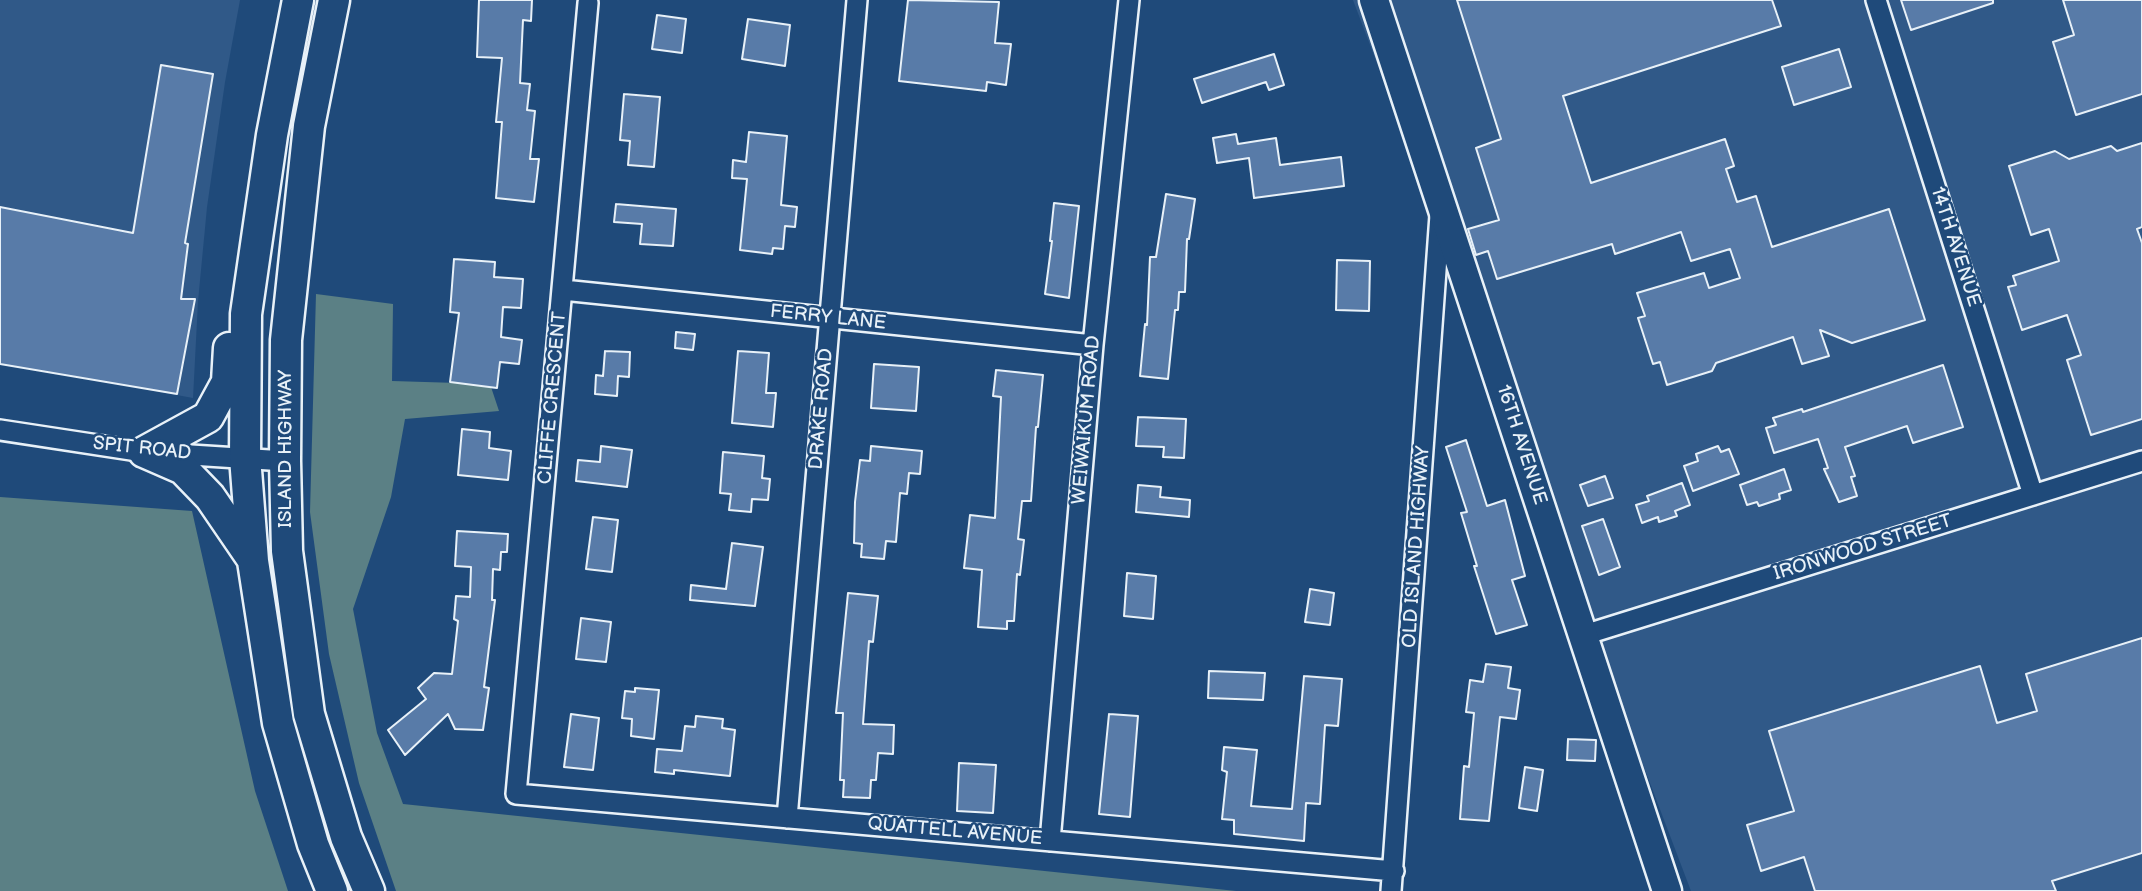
<!DOCTYPE html>
<html>
<head>
<meta charset="utf-8">
<style>
	body { margin:0 }
	canvas { display:block; background:#1f4a7a }
</style>
</head>
<body>
<canvas width="2142" height="891"></canvas>
<script>
const ctx = document.querySelector('canvas').getContext('2d');
ctx.lineJoin = 'round';
function paint(path, color) {
  ctx.fillStyle = color;
  ctx.fill(path, 'evenodd');
}
function poly(rows) {
  const path = new Path2D();
  for (const r of rows) {
    path.moveTo(r[0], r[1]);
    for (let i = 2; i < r.length; i += 2) path.lineTo(r[i], r[i + 1]);
  }
  return path;
}
function trace(path, color, width, dash) {
  ctx.strokeStyle = color;
  ctx.lineWidth = width;
  ctx.lineCap = dash ? 'butt' : 'round';
  ctx.setLineDash(dash || []);
  ctx.stroke(path);
}
function write(font, color, halo, rows, align = 'center') {
  ctx.font = font + ' "Balsamiq Sans",sans-serif';
  ctx.lineWidth = 5;
  ctx.setLineDash([]);
  ctx.textBaseline = 'middle';
  ctx.strokeStyle = halo;
  ctx.fillStyle = color;
  for (const [text, x, y, turn = 0] of rows) {
    ctx.save();
    ctx.translate(x, y);
    ctx.rotate((+turn || 0) * Math.PI / 180);
    ctx.textAlign = isNaN(turn) ? turn : align;
    if (halo) ctx.strokeText(text, 0, 0);
    ctx.fillText(text, 0, 0);
    ctx.restore();
  }
}
paint(poly([
	[0,0,240,0,225,82,207,207,198,301,193,398,0,362],
	[1353,0,2142,0,2142,891,1691,891]
]), '#305988');
paint(poly([
	[316,294,393,304,392,381,490,384,499,411,405,419,391,497,353,609,377,733,403,804,1236,891,396,891,359,783,329,654,310,512],
	[0,497,192,511,255,791,288,891,0,891]
]), '#5b8085');
const building = poly([
	[479,0,532,0,531,21,523,20,520,83,530,84,527,110,535,111,530,159,539,159,534,202,496,198,502,122,496,122,502,58,477,57,479,0],
	[908,0,999,2,995,43,1011,44,1006,85,987,82,986,91,899,81,908,0],
	[1457,0,1772,0,1781,26,1563,96,1591,183,1725,139,1734,166,1726,169,1737,202,1756,196,1772,247,1889,209,1925,320,1852,343,1820,330,1829,356,1802,364,1793,337,1716,363,1712,371,1667,385,1660,362,1653,364,1638,318,1645,316,1637,293,1704,273,1709,288,1740,278,1730,249,1691,261,1681,232,1615,254,1612,244,1497,279,1488,251,1476,255,1468,229,1499,220,1476,148,1501,139,1457,0],
	[1901,0,1993,0,1993,3,1911,30,1901,0],
	[2063,0,2142,0,2142,94,2076,115,2053,42,2074,35,2063,0],
	[657,15,686,19,682,53,652,49,657,15],
	[748,19,790,25,785,66,742,59,748,19],
	[1839,49,1851,87,1794,105,1782,67,1839,49],
	[1274,54,1284,85,1269,90,1266,82,1202,103,1194,79,1274,54],
	[161,65,213,74,185,243,188,244,181,299,195,299,177,394,0,364,0,207,133,233,161,65],
	[624,94,660,97,654,167,628,165,630,141,620,140,624,94],
	[749,132,787,136,781,205,797,207,795,227,785,226,783,249,773,248,772,254,740,250,747,179,732,178,733,160,746,162,749,132],
	[1236,134,1238,144,1276,138,1280,165,1341,157,1344,186,1254,198,1249,158,1217,163,1213,138,1236,134],
	[2142,143,2142,227,2137,229,2142,243,2142,419,2091,435,2067,360,2081,355,2067,315,2022,330,2008,287,2016,285,2013,276,2059,261,2049,229,2031,235,2009,166,2055,151,2069,159,2111,146,2117,151,2142,143],
	[1166,194,1195,199,1189,239,1187,239,1185,292,1179,292,1178,310,1175,310,1168,379,1140,376,1145,324,1147,325,1150,257,1156,257,1166,194],
	[1054,203,1079,206,1069,298,1045,294,1052,241,1050,241,1054,203],
	[616,204,676,209,673,246,640,244,642,224,614,222,616,204],
	[454,259,495,262,494,277,523,279,521,308,503,307,501,337,522,340,519,364,500,362,497,388,450,382,459,313,450,312,454,259],
	[1337,260,1370,261,1369,311,1336,310,1337,260],
	[676,332,695,334,693,350,675,348,676,332],
	[605,351,630,352,629,377,618,376,617,396,595,394,596,375,603,376,605,351],
	[738,351,769,353,766,393,776,393,773,427,732,423,738,351],
	[874,364,919,367,916,411,871,408,874,364],
	[1943,365,1963,427,1913,443,1907,426,1845,447,1855,476,1851,477,1857,496,1839,502,1824,469,1828,468,1818,439,1774,453,1766,428,1776,425,1773,418,1802,409,1803,412,1943,365],
	[996,370,1043,375,1038,427,1036,427,1031,501,1022,501,1018,539,1024,540,1020,575,1017,574,1014,621,1007,621,1007,629,978,627,982,570,964,568,970,515,995,518,1001,397,993,396,996,370],
	[1138,417,1186,419,1184,458,1163,457,1164,447,1136,446,1138,417],
	[462,429,490,432,489,448,511,451,508,480,458,475,462,429],
	[1466,440,1487,506,1505,500,1525,576,1512,580,1527,625,1496,634,1474,566,1477,566,1461,513,1467,512,1446,447,1466,440],
	[601,446,632,450,627,487,576,481,578,460,600,462,601,446],
	[871,446,922,451,920,474,909,473,907,494,900,493,896,542,886,541,884,559,861,557,862,544,854,543,855,502,860,460,870,461,871,446],
	[1718,446,1721,452,1729,449,1739,474,1693,491,1684,466,1698,461,1696,454,1718,446],
	[723,452,764,456,762,478,770,479,768,500,752,499,751,512,729,510,731,494,720,493,723,452],
	[1784,469,1791,490,1779,494,1780,499,1759,506,1757,502,1747,505,1740,485,1784,469],
	[1605,476,1613,498,1588,506,1580,485,1605,476],
	[1682,483,1690,505,1675,511,1677,516,1659,522,1658,517,1642,523,1636,505,1649,501,1647,496,1682,483],
	[1138,485,1161,487,1160,497,1190,500,1189,517,1136,512,1138,485],
	[593,517,618,520,612,572,586,569,593,517],
	[1603,519,1620,567,1599,575,1582,526,1603,519],
	[457,531,508,534,507,552,501,552,500,570,493,569,492,600,495,600,484,687,489,688,483,730,455,729,448,714,405,755,388,730,426,699,418,688,434,673,452,674,458,621,454,619,456,596,470,597,471,567,455,566,457,531],
	[732,543,763,547,755,606,690,600,691,585,726,589,732,543],
	[1127,573,1156,576,1153,619,1124,616,1127,573],
	[1310,589,1334,593,1330,625,1305,622,1310,589],
	[848,593,878,596,873,642,869,641,863,724,894,725,893,754,878,753,876,780,871,780,870,798,843,797,844,780,840,780,843,713,836,713,848,593],
	[581,618,611,622,606,662,576,659,581,618],
	[2142,638,2142,853,2052,881,2056,891,1815,891,1804,857,1761,871,1747,825,1794,811,1769,731,1980,666,1997,723,2037,711,2026,674,2142,638],
	[1486,664,1511,667,1508,688,1520,690,1516,719,1500,717,1489,821,1460,819,1464,766,1469,767,1474,713,1466,712,1470,680,1483,682,1486,664],
	[1209,671,1265,673,1263,700,1208,698,1209,671],
	[1304,676,1342,679,1338,726,1325,725,1320,804,1306,803,1304,841,1234,834,1234,820,1222,819,1227,772,1222,770,1224,747,1257,750,1251,806,1292,809,1304,676],
	[635,688,659,690,654,739,631,736,632,719,622,718,625,691,635,692,635,688],
	[571,714,599,718,593,770,564,767,571,714],
	[1109,714,1138,716,1130,817,1099,814,1109,714],
	[696,716,723,719,722,728,735,730,730,776,674,770,674,774,655,772,657,749,682,751,685,726,695,727,696,716],
	[1568,739,1596,740,1595,761,1567,760,1568,739],
	[959,763,996,765,993,813,957,811,959,763],
	[1525,767,1543,770,1537,811,1519,808,1525,767]
]);
paint(building, '#587ba8');
trace(building, '#e8f1f8', 2);
const street = poly([
	[1876,0,2033,495],
	[588,3,516,794,1394,871],
	[563,290,1093,345],
	[0,430,144,452,285,461],
	[1584,635,2142,461],
	[787,818,857,0],
	[1050,841,1093,345,1129,0],
	[1391,891,1440,215]
]);
const secondary = poly([
	[1374,0,1667,891]
]);
const primary = poly([
	[298,0,272,135,246,314,245,457,253,561,278,723,313,844,332,891],
	[334,0,309,126,286,340,285,461,287,551,309,714,346,837,369,891],
	[144,452,208,417,227,382,229,348],
	[144,452,183,469,210,497,251,557]
]);
trace(street, '#e8f1f8', 24);
trace(secondary, '#e8f1f8', 33);
trace(primary, '#e8f1f8', 35);
trace(street, '#1f4a7a', 19);
trace(secondary, '#1f4a7a', 28);
trace(primary, '#1f4a7a', 30);
write('19px', '#e8f1f8', '#1f4a7a', [
	["14TH AVENUE",1955,247,72],
	["FERRY LANE",828,318,6],
	["CLIFFE CRESCENT",553,398,-85],
	["DRAKE ROAD",822,409,-85],
	["WEIWAIKUM ROAD",1087,420,-85],
	["16TH AVENUE",1521,445,72],
	["SPIT ROAD",142,449,6],
	["ISLAND HIGHWAY",286,449,-90],
	["OLD ISLAND HIGHWAY",1417,547,-86],
	["IRONWOOD STREET",1863,548,-17],
	["QUATTELL AVENUE",955,832,5]
]);
</script>
</body>
</html>
